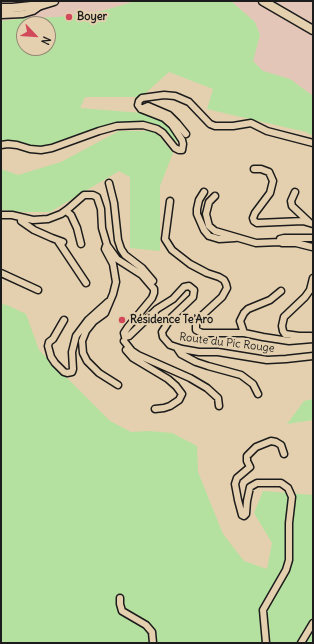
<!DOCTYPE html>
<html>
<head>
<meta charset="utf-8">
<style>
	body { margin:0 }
	#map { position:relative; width:314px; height:644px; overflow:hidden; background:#e4d0ae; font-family:Delius,sans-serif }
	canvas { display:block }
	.frame { position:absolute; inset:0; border:2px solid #1c1c1c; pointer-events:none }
	.north { position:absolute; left:16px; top:16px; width:40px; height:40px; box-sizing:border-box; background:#e4d0ae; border:1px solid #948874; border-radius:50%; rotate:115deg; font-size:11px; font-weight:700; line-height:16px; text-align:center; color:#1c1c1c }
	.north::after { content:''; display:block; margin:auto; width:14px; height:18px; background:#d1495b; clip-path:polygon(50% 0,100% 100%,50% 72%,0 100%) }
</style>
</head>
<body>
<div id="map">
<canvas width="314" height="644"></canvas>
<div class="frame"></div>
<div class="north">N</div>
</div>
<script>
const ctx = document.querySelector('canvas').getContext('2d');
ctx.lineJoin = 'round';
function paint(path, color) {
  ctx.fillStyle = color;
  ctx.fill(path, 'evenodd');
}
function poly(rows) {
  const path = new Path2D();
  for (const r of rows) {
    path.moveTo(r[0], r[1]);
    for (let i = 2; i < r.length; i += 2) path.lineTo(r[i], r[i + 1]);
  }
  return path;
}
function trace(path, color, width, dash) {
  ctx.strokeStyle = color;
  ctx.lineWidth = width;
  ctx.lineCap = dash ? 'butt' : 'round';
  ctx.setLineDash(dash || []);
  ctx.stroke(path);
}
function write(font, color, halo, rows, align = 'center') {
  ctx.font = font + ' Delius,sans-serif';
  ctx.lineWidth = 4;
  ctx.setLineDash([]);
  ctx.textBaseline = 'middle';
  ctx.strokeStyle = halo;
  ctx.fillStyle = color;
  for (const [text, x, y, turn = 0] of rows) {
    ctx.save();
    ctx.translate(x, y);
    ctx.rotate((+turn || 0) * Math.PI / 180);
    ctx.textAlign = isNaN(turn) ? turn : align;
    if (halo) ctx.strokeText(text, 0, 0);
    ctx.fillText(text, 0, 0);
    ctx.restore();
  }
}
paint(poly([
	[1,1,136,1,102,11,58,17,26,18,1,21],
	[228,1,313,1,313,96,290,79,263,71,253,61,260,35,255,22,232,2]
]), '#e3c6b8');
paint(poly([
	[136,1,232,2,255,22,260,35,253,61,263,71,290,79,313,96,313,136,306,132,207,109,213,89,169,72,141,97,85,97,80,108,142,113,162,118,175,129,182,145,173,139,161,126,122,122,64,143,32,149,1,145,1,21,26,18,58,17,102,11],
	[24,24,48,24,48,48,24,48],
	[119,131,155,131,173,153,160,186,160,251,130,248,130,177,119,171,50,212,23,212,1,210,1,169,18,175,61,162],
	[1,304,7,305,26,314,39,350,110,421,131,432,149,431,172,433,197,446,198,472,223,534,244,561,267,569,272,543,254,513,263,491,313,495,313,643,1,643],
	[313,399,313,420,287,424,304,401]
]), '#b4e1a0');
const minor = poly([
	[1,15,23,14,33,11,40,6],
	[141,109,148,106,169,115,177,123,186,134],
	[1,145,8,144,17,145,30,149,41,150,52,148,99,131,117,126,143,125,157,129,163,133,175,148,179,150,182,150,183,144,182,140,172,125,164,118,141,109,138,105,139,101,142,98,164,95,175,96,189,102,210,124,215,126,233,126,251,123,267,131,313,143],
	[254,169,261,169,269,172,273,181,270,193,255,213,253,218,254,221,257,223,303,221,313,224],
	[109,183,114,203,118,240,121,249,125,255,142,268,153,281],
	[204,192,199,200,197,209,197,214,204,230,209,236,219,239,235,238],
	[295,192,291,201,292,206,309,222],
	[215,196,209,202,206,214,209,226,215,231,256,243,280,242],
	[170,201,165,239,172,250,190,264,207,273,219,277,224,280,226,284,227,288,222,297,197,320,196,325,196,330,202,333,244,333,263,337,289,341,313,339],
	[66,211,71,215,77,228,81,244],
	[1,215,12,215,33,220,48,219,61,214,68,209,84,195,93,195,97,197,101,209,102,228,107,245,117,259,142,275,154,289,154,293,152,298,128,327,124,333,125,337,129,336,157,309,173,299,184,287,189,286,194,290,193,297,171,318,162,332,163,337,170,345,182,349,199,352,218,352,267,360,286,359,313,356],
	[21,217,21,221,34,230,52,238,63,242],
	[58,241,86,283],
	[106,246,105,249,113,264,116,282,113,294,105,313,94,321,86,331,82,341,83,353,87,361,99,373,118,385],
	[312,247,296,243,282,243,280,241,280,239,284,238,313,238],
	[1,273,38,290],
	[64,320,53,339,49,342,48,346,51,357,55,363,64,372,67,373,72,372,73,369,72,352,76,336,88,320,108,302],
	[244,333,240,321,244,313,248,309,270,300,281,291],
	[311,336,299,336,285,334,283,331,282,326,284,317,305,297,310,290,313,278],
	[124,341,132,351,138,355,190,378,207,388,218,398,219,406],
	[177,348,181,354,196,362,208,366,241,375,253,384,258,394],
	[126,350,133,358,168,379,176,386,182,394,179,400,170,406,164,408,155,409],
	[120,598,120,604,122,611,146,625,152,632,153,643],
	[266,643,263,610,286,570,289,560,289,523,292,497,288,488,281,483,257,483,250,487,247,501,246,514,244,516,242,515,238,500,235,484,237,478,250,467,247,461,247,456,256,447,271,441,276,442,281,445,284,454],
	[301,643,313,623]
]);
const major = poly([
	[263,1,313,30],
	[1,8,12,8,41,5,54,1]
]);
trace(minor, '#1c1c1c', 9);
trace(major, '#1c1c1c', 11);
trace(minor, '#e4d0ae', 6);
trace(major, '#e4d0ae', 8);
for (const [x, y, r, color] of [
	[69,17,4,"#d1495b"],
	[122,320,4,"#d1495b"]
]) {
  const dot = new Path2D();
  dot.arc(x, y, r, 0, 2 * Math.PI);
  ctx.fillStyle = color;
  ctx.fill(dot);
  trace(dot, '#e4d0ae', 1.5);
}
write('bold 11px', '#1c1c1c', '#e4d0ae', [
	["Boyer",77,17],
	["Résidence Te'Aro",130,320]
], 'left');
write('11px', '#1c1c1c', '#e4d0ae', [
	["Route du Pic Rouge",227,343,7]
]);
</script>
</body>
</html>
